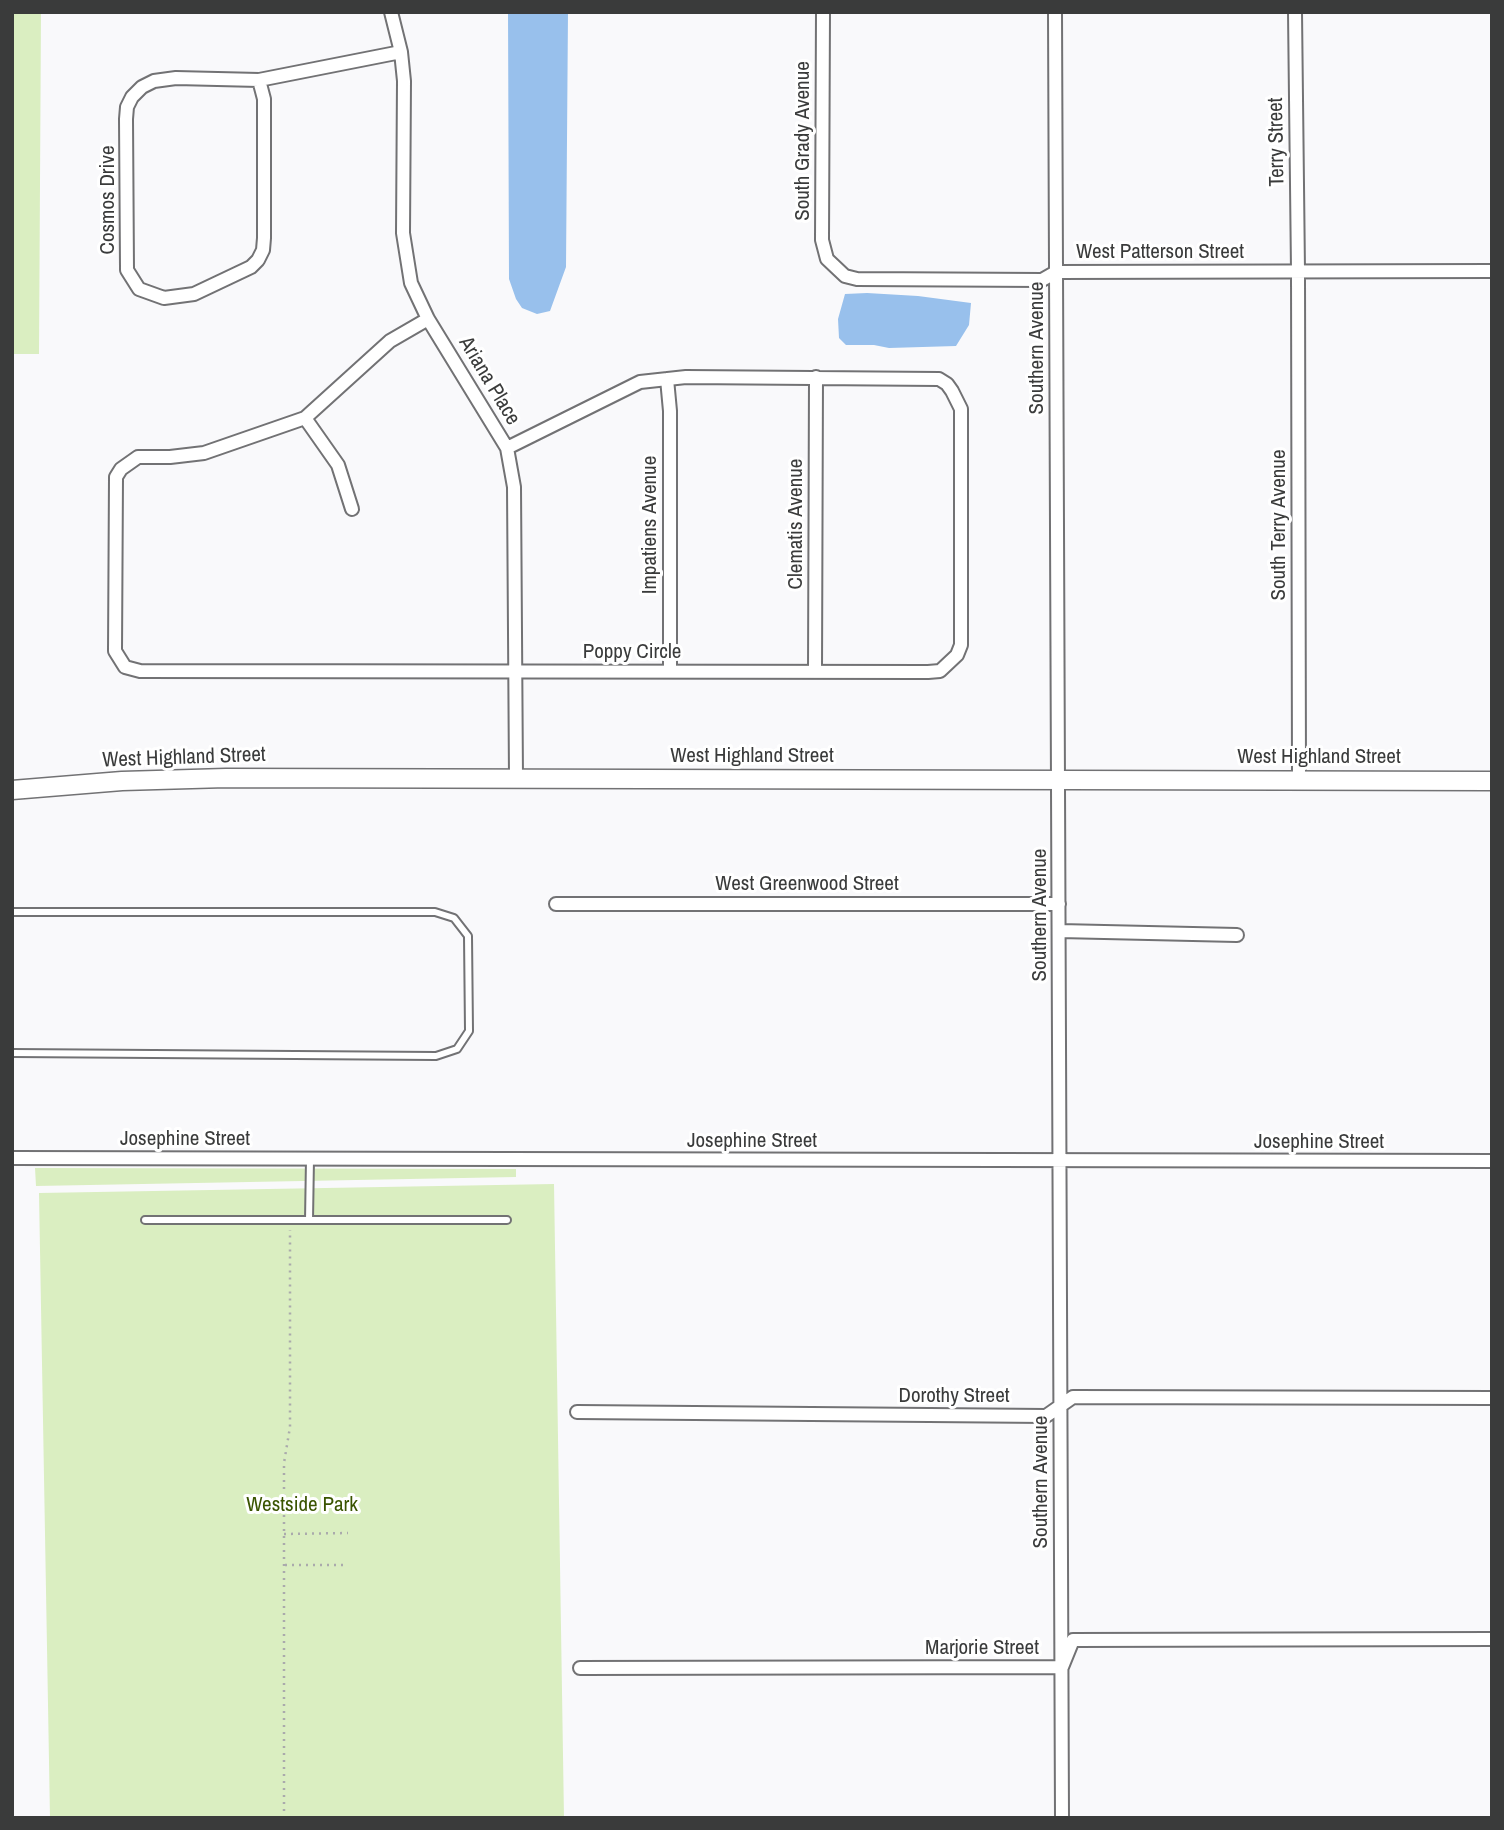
<!DOCTYPE html>
<html>
<head>
<meta charset="utf-8">
<style>
	body { margin:0 }
	#map { position:relative; width:1504px; height:1830px; overflow:hidden; background:#f9f9fb; font-family:"Archivo Narrow",sans-serif }
	canvas { display:block }
	.frame { position:absolute; inset:0; border:14px solid #3a3b3b; pointer-events:none }
</style>
</head>
<body>
<div id="map">
<canvas width="1504" height="1830"></canvas>
<div class="frame"></div>
</div>
<script>
const ctx = document.querySelector('canvas').getContext('2d');
ctx.lineJoin = 'round';
function paint(path, color) {
  ctx.fillStyle = color;
  ctx.fill(path, 'evenodd');
}
function poly(rows) {
  const path = new Path2D();
  for (const r of rows) {
    path.moveTo(r[0], r[1]);
    for (let i = 2; i < r.length; i += 2) path.lineTo(r[i], r[i + 1]);
  }
  return path;
}
function trace(path, color, width, dash) {
  ctx.strokeStyle = color;
  ctx.lineWidth = width;
  ctx.lineCap = dash ? 'butt' : 'round';
  ctx.setLineDash(dash || []);
  ctx.stroke(path);
}
function write(font, color, halo, rows, align = 'center') {
  ctx.font = font + ' "Archivo Narrow",sans-serif';
  ctx.lineWidth = 6;
  ctx.setLineDash([]);
  ctx.textBaseline = 'middle';
  ctx.strokeStyle = halo;
  ctx.fillStyle = color;
  for (const [text, x, y, turn = 0] of rows) {
    ctx.save();
    ctx.translate(x, y);
    ctx.rotate((+turn || 0) * Math.PI / 180);
    ctx.textAlign = isNaN(turn) ? turn : align;
    if (halo) ctx.strokeText(text, 0, 0);
    ctx.fillText(text, 0, 0);
    ctx.restore();
  }
}
paint(poly([
	[12,12,41,12,39,354,12,354],
	[35,1168,516,1169,516,1177,36,1186],
	[554,1184,564,1818,50,1818,39,1193]
]), '#daeec1');
paint(poly([
	[508,12,568,12,566,267,550,311,537,314,522,308,516,299,509,279],
	[867,293,918,296,971,303,969,325,956,346,889,348,874,345,846,345,839,338,838,319,845,294]
]), '#98c0ec');
const lane = poly([
	[12,912,435,912,454,918,468,936,469,1031,457,1049,436,1056,12,1053],
	[310,1159,309,1220,507,1220],
	[145,1220,309,1220]
]);
const street = poly([
	[391,12,401,52,404,81,403,233,411,283,428,319,507,448,514,487,516,778],
	[823,12,822,240,827,259,845,276,857,279,1042,280,1056,272,1492,271],
	[1055,12,1062,1818],
	[1295,12,1298,271,1299,779],
	[259,80,264,99,264,238,263,250,258,260,251,267,194,294,164,298,139,289,127,270,126,119,127,107,132,97,142,87,154,81,176,78,259,80,401,52],
	[428,319,390,341,305,418,204,453,170,457,138,457,121,469,116,477,115,651,125,667,140,671,928,672,940,671,957,655,961,645,961,409,952,391,947,384,939,379,686,377,640,382,507,448],
	[667,379,670,411,670,671],
	[305,418,338,465,352,509],
	[815,671,816,377],
	[556,904,1059,904],
	[1060,931,1237,935],
	[12,1158,1492,1161],
	[577,1412,1046,1416,1073,1397,1492,1398],
	[580,1668,1062,1667,1073,1640,1492,1639]
]);
const secondary = poly([
	[12,790,122,781,226,778,1492,781]
]);
trace(lane, '#727274', 10);
trace(street, '#727274', 16);
trace(secondary, '#727274', 21);
trace(poly([
	[284,1534,348,1533],
	[285,1565,348,1565],
	[284,1818,284,1463,290,1427,290,1230]
]), '#aaaaac', 2.5, [2, 5]);
trace(lane, '#fff', 6);
trace(street, '#fff', 12);
trace(secondary, '#fff', 18);
write('21px', '#3a3b3b', '#fff', [
	["South Grady Avenue",803,141,-90],
	["Terry Street",1277,142,-91],
	["Cosmos Drive",108,200,-90],
	["West Patterson Street",1160,252],
	["Southern Avenue",1037,348,-90],
	["Ariana Place",489,381,59],
	["Clematis Avenue",796,524,-90],
	["Impatiens Avenue",650,525,-90],
	["South Terry Avenue",1279,525,-90],
	["Poppy Circle",632,652],
	["West Highland Street",752,756],
	["West Highland Street",1319,757],
	["West Highland Street",184,758,-2],
	["West Greenwood Street",807,884],
	["Southern Avenue",1040,915,-90],
	["Josephine Street",185,1139],
	["Josephine Street",752,1141],
	["Josephine Street",1319,1142],
	["Dorothy Street",954,1396],
	["Southern Avenue",1041,1482,-90],
	["Marjorie Street",982,1648]
]);
write('21px', '#3a5400', '#fff', [
	["Westside Park",302,1505]
]);
</script>
</body>
</html>
